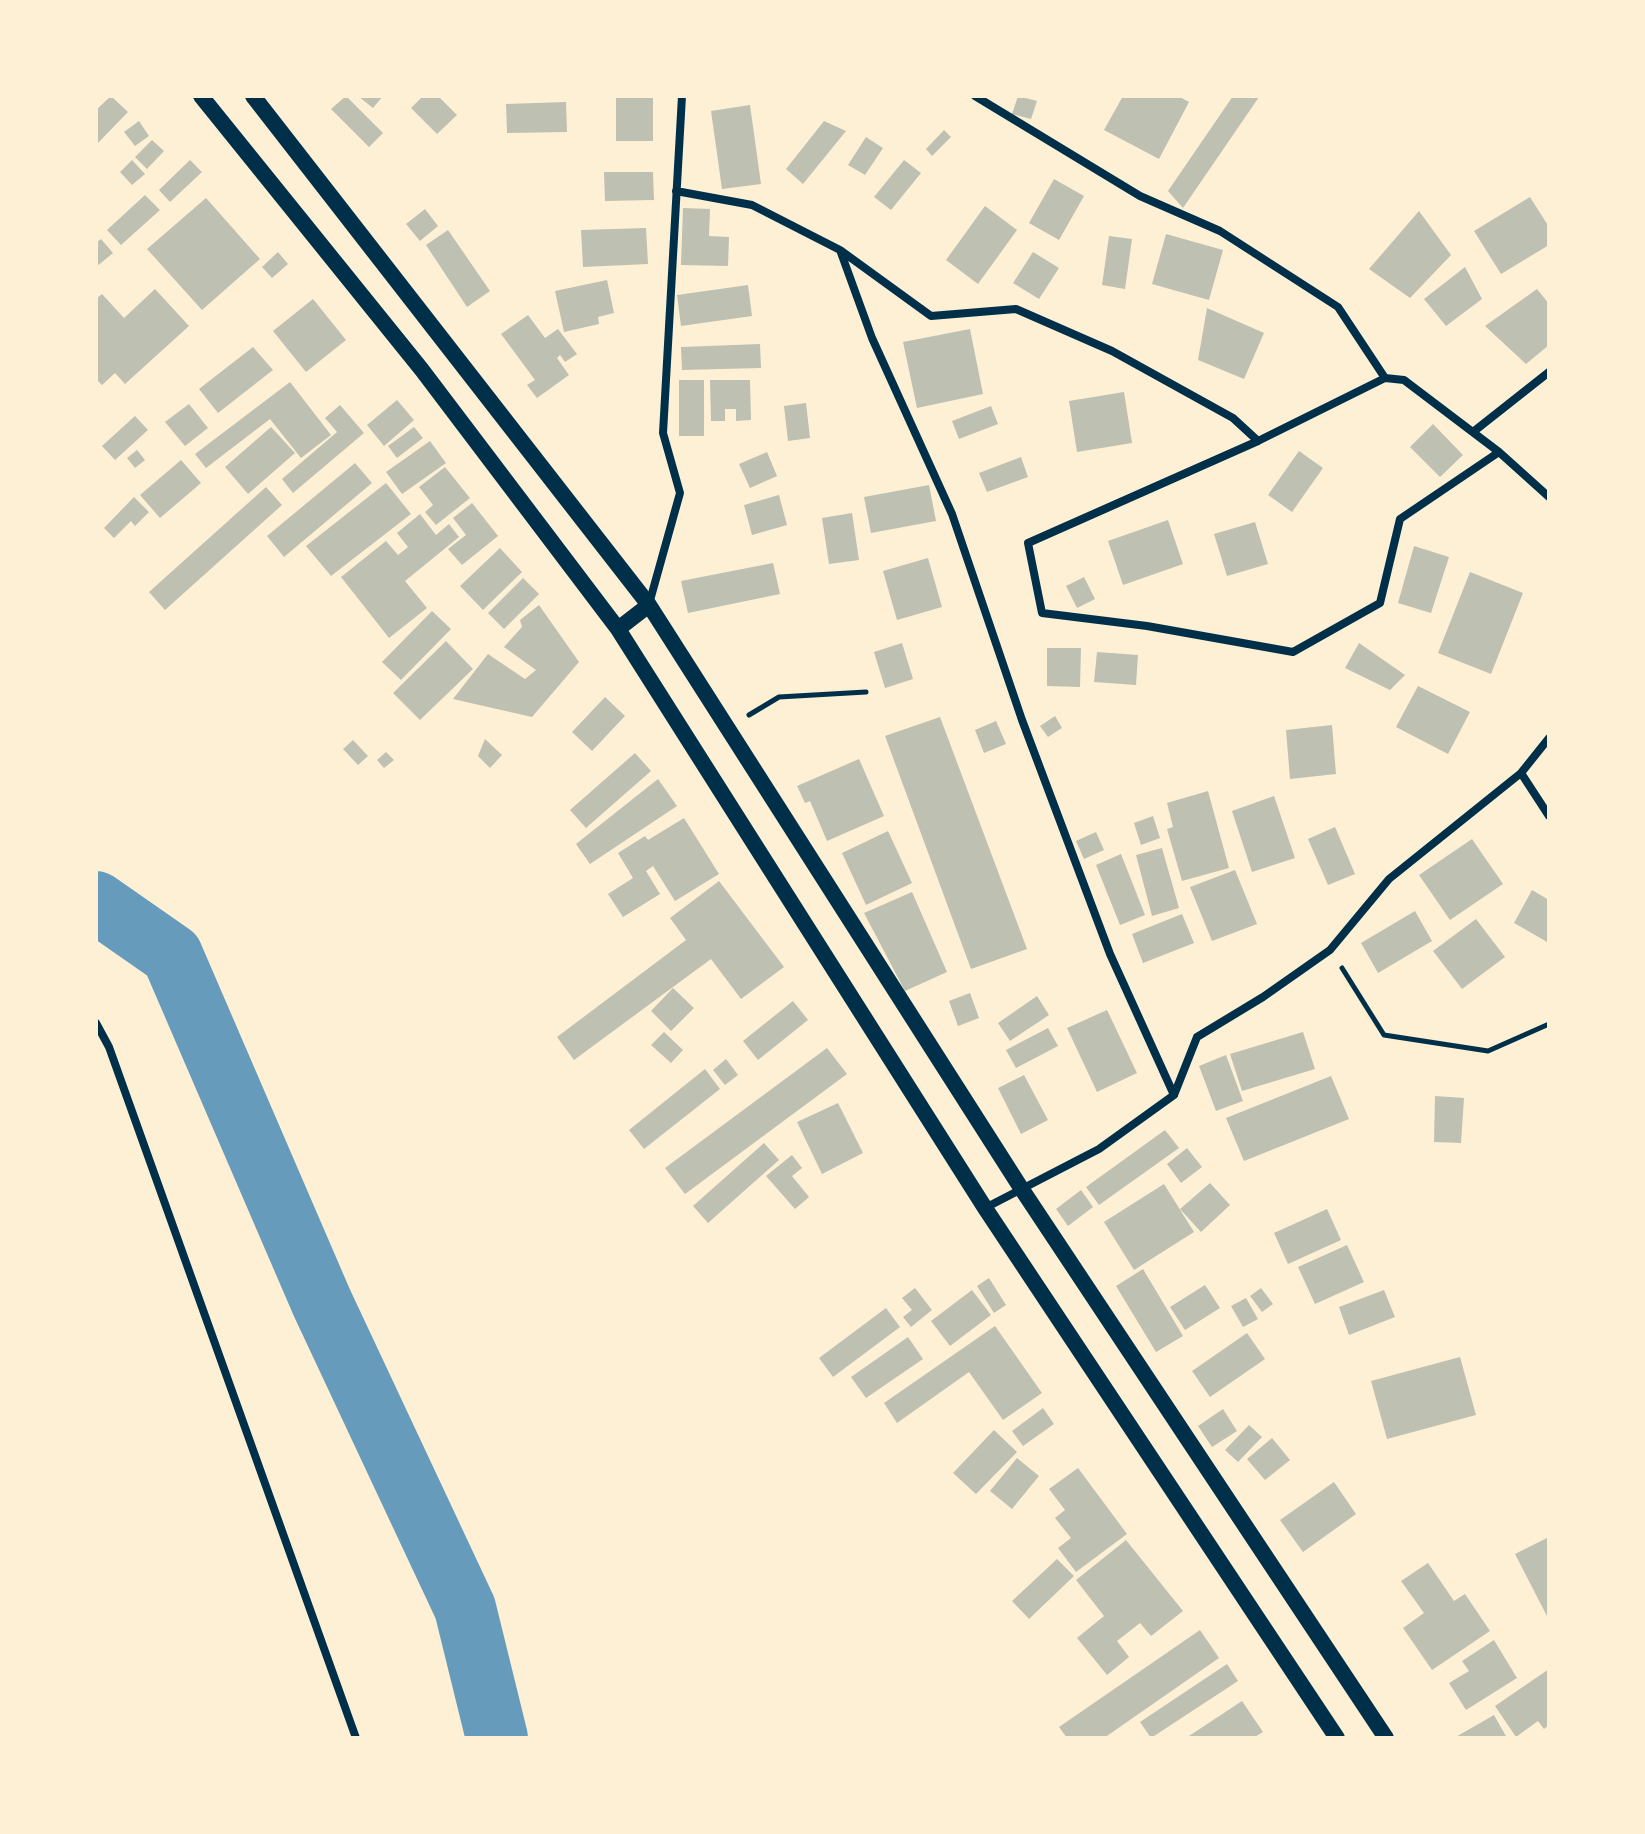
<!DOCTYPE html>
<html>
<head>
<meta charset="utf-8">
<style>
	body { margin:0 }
	#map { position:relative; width:1645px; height:1834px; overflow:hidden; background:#fdf0d5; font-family:"Asap Condensed",sans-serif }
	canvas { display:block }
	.frame { position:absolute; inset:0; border:98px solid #fdf0d5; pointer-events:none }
</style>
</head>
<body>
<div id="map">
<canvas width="1645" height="1834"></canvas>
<div class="frame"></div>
</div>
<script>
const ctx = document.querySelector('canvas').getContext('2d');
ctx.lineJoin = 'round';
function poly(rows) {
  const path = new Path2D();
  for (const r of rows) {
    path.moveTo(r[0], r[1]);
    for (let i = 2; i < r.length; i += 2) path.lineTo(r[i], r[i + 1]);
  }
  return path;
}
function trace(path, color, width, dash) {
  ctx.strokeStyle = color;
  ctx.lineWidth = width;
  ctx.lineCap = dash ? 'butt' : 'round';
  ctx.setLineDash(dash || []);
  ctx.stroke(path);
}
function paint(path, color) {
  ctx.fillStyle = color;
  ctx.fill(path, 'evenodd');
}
trace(poly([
	[96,902,172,955,322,1303,465,1608,497,1738]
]), '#669bbc', 62);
paint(poly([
	[111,96,128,112,96,145,96,110],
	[346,96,383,133,369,147,331,109],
	[358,96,383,96,373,108],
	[423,96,438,96,457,115,437,134,411,108],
	[1018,96,1037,101,1031,119,1012,114],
	[1123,96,1178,96,1189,102,1159,159,1104,130],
	[1233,96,1259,97,1183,208,1168,191],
	[616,98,653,98,653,141,616,141],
	[566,102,567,132,507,133,506,104],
	[750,105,761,184,722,189,711,111],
	[139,121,149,136,135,146,124,132],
	[824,121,846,131,803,184,786,169],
	[944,130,951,137,932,156,926,149],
	[866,137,883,148,865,175,848,165],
	[152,140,164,151,147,169,135,157],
	[132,160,145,174,132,185,120,172],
	[190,160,202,172,170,202,159,190],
	[904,160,921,173,891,210,874,197],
	[604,172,653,172,654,200,605,201],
	[1054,179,1084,196,1059,240,1029,223],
	[145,195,160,210,121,245,107,230],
	[1530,197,1549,227,1549,245,1501,274,1474,231],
	[206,198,260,259,202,310,147,249],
	[985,206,1017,230,978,284,946,260],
	[683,208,710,209,709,236,729,237,728,266,681,265],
	[425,209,438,226,420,241,406,224],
	[1419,211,1451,255,1410,298,1369,269],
	[646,228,648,264,583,267,581,230],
	[448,230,490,291,467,307,426,245],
	[1166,234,1223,250,1209,300,1152,284],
	[1109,236,1132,239,1125,289,1102,285],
	[101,239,113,253,96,267,96,243],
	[278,252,288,264,272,278,262,267],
	[1033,252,1059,268,1039,299,1013,283],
	[1465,267,1482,299,1446,326,1424,299],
	[607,280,614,313,598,317,599,324,564,332,555,291],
	[748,285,752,316,681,326,677,295],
	[155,289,189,326,125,384,115,373,102,385,96,379,96,299,102,294,124,318],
	[1537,289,1549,304,1549,345,1526,364,1485,326],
	[313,299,346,340,306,372,273,331],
	[1207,308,1264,333,1244,379,1198,360],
	[528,315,545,338,558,329,577,354,565,362,560,355,557,358,569,375,537,398,527,385,535,380,501,334],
	[970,329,983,394,917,408,903,342],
	[760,344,761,368,682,370,681,347],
	[253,347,273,370,218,413,199,389],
	[679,380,704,380,704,436,679,436],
	[710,380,750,380,751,420,736,421,736,409,725,409,725,421,711,421],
	[290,382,331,435,301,458,270,419,206,468,195,454],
	[1124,392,1132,443,1077,452,1069,401],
	[397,400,414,420,384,446,367,425],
	[806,403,810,438,788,441,784,406],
	[189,404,208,428,185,446,165,422],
	[340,405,364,433,293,493,282,479,337,432,325,418],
	[991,406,998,424,959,439,952,421],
	[135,416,148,430,115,460,102,446],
	[1433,424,1463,455,1440,477,1410,447],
	[271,427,295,453,248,494,225,467],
	[414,427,423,438,397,458,388,446],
	[430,441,446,463,402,494,386,472],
	[137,450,145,460,135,468,127,458],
	[1299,451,1323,468,1292,512,1268,495],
	[767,452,777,476,750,488,739,464],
	[1021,457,1028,477,987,492,979,473],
	[181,460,201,483,160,518,140,495],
	[355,463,372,483,284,557,267,536],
	[445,467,470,498,436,525,425,512,433,505,419,487],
	[386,483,411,514,331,576,306,546],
	[929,485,936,521,871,533,864,497],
	[266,487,282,505,165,610,149,592],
	[779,495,787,525,752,535,744,505],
	[134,497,149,512,135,526,131,521,114,538,104,528],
	[472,503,498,536,462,565,448,549,466,535,453,518],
	[852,513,859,560,829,564,822,518],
	[420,514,436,535,449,524,459,537,405,581,427,608,389,638,341,577,386,541,398,555,408,547,397,533],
	[1168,520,1183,564,1123,585,1108,541],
	[1255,522,1268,564,1227,576,1214,534],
	[1414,546,1449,557,1431,613,1398,603],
	[500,548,522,572,483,610,460,586],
	[928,558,942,607,897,620,883,571],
	[773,563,780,594,688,613,681,581],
	[1470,572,1523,593,1491,674,1438,653],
	[1084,577,1095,599,1077,608,1066,586],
	[523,578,539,594,504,629,488,613],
	[539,605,579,662,532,717,453,699,488,654,525,679,536,670,504,647,522,627,520,620],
	[432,611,451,629,401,680,382,662],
	[446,641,473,669,420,720,393,693],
	[902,643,913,679,885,688,874,652],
	[1359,643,1405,675,1390,690,1345,668],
	[1047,648,1081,648,1080,687,1047,686],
	[1097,652,1138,655,1136,685,1094,682],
	[1418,686,1470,712,1448,754,1396,727],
	[605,697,625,716,592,751,572,732],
	[1055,716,1062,728,1048,737,1040,726],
	[940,717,1027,949,971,969,885,736],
	[996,721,1006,744,984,753,975,730],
	[1332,725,1336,774,1290,779,1286,730],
	[485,739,502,755,490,768,478,756],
	[353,740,368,756,358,765,343,749],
	[386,752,394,760,384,768,377,760],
	[635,753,651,771,586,828,570,810],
	[859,759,884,816,827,841,810,801,805,803,797,786],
	[658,779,677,806,590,864,576,844],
	[1208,791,1229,868,1182,881,1167,829,1173,827,1167,803],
	[1274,796,1295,858,1252,872,1232,811],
	[1153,816,1160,838,1141,845,1134,823],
	[684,818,719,874,675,901,653,866,646,871,660,894,623,917,608,894,633,878,618,853,645,836,648,840],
	[1335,827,1355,874,1328,885,1308,839],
	[888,831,912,883,866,905,842,853],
	[1096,832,1104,850,1084,859,1076,841],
	[1472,839,1503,884,1450,920,1419,875],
	[1162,848,1179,908,1152,916,1136,855],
	[1121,854,1145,915,1120,925,1096,865],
	[1235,870,1257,924,1212,941,1190,887],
	[719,881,784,967,741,999,711,959,574,1060,557,1037,686,940,670,918],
	[1532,890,1549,900,1549,943,1514,923],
	[912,892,947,972,905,991,864,913],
	[1415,911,1432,941,1378,973,1361,943],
	[1182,914,1194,943,1143,963,1132,934],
	[1476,919,1505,957,1462,989,1433,951],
	[673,988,694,1008,671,1031,651,1011],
	[970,993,979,1018,958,1026,949,1001],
	[1037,996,1049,1015,1010,1041,998,1023],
	[793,1001,808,1020,758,1060,743,1041],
	[1107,1010,1137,1073,1097,1092,1067,1028],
	[1048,1028,1058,1046,1016,1068,1006,1050],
	[664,1032,683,1050,671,1063,651,1045],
	[1303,1032,1315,1069,1242,1091,1230,1054],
	[827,1048,847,1074,685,1194,665,1168],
	[1226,1055,1243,1101,1216,1111,1199,1066],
	[726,1059,738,1075,725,1085,713,1070],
	[705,1069,720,1089,644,1149,629,1130],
	[1024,1075,1048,1120,1021,1134,998,1088],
	[1331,1076,1349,1119,1244,1161,1226,1118],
	[1435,1096,1464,1098,1461,1143,1434,1142],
	[838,1103,863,1153,822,1174,797,1122],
	[1165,1130,1179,1148,1099,1205,1086,1187],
	[764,1143,779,1160,708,1223,693,1206],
	[1187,1148,1202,1167,1181,1183,1167,1164],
	[792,1155,802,1168,792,1176,809,1197,795,1209,766,1176],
	[1210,1183,1230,1205,1201,1232,1180,1209],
	[1164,1184,1194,1232,1134,1270,1104,1222],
	[1081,1190,1093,1207,1068,1226,1056,1209],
	[1327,1209,1341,1240,1288,1264,1274,1233],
	[1347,1245,1364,1282,1315,1304,1298,1267],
	[1143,1269,1183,1336,1156,1352,1116,1286],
	[989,1278,1006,1305,994,1313,977,1286],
	[1205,1285,1220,1308,1185,1330,1170,1307],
	[915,1288,932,1310,911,1327,903,1317,912,1310,902,1298],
	[1261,1288,1273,1304,1262,1312,1250,1296],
	[972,1290,991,1315,950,1346,931,1321],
	[1384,1290,1395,1317,1349,1335,1339,1307],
	[1246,1298,1258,1319,1243,1327,1231,1306],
	[886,1308,900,1327,833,1377,819,1358],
	[995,1326,1042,1393,1003,1420,969,1372,897,1423,884,1403],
	[1247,1333,1265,1359,1210,1397,1192,1371],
	[908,1337,923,1359,866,1398,851,1377],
	[1460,1357,1476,1415,1387,1439,1371,1381],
	[1043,1408,1054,1424,1023,1446,1012,1431],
	[1223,1409,1237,1431,1212,1447,1198,1426],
	[1249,1425,1262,1437,1238,1462,1225,1450],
	[994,1430,1017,1452,976,1494,953,1473],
	[1272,1438,1290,1460,1265,1480,1247,1459],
	[1017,1458,1039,1476,1012,1509,990,1491],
	[1078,1468,1127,1534,1076,1572,1058,1548,1071,1538,1055,1518,1065,1510,1049,1489],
	[1334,1482,1356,1514,1303,1552,1280,1520],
	[1549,1537,1549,1620,1515,1554],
	[1126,1540,1183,1611,1151,1636,1140,1623,1117,1641,1129,1657,1107,1675,1077,1638,1104,1616,1076,1580],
	[1057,1559,1074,1576,1029,1619,1012,1601],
	[1428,1563,1454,1601,1465,1594,1490,1631,1432,1670,1403,1628,1424,1613,1401,1581],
	[1200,1630,1219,1658,1104,1738,1067,1738,1059,1727],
	[1494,1640,1517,1678,1466,1710,1449,1683,1469,1671,1462,1661],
	[1227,1664,1238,1681,1151,1738,1140,1722],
	[1549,1669,1549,1725,1544,1729,1538,1721,1516,1737,1495,1706],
	[1242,1701,1263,1732,1253,1738,1186,1738],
	[1494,1715,1507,1738,1454,1738]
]), '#bec0b2');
trace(poly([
	[749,715,779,697,866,692],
	[1342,968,1384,1035,1488,1051,1549,1024]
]), '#003049', 5);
trace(poly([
	[975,96,1140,196,1220,231,1338,307,1385,378],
	[676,191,752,205,840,250,931,316,1016,309,1112,351,1233,418,1258,441],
	[840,250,872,338,952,514,1022,720,1110,954,1174,1095],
	[1473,432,1549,372],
	[1499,452,1400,519,1380,603,1293,652,1147,626,1042,613,1028,543,1258,441,1385,378,1404,380,1499,452,1549,497],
	[649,604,680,493,663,433,682,96],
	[1521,773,1549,816],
	[96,1023,109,1047,356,1738],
	[985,1208,1099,1149,1174,1095,1197,1037,1263,997,1330,950,1389,879,1521,773,1549,738]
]), '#003049', 8);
trace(poly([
	[201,96,422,370,618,629,985,1208,1337,1738],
	[253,96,649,605,1021,1188,1386,1738],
	[618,629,649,605]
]), '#003049', 16);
</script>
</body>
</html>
